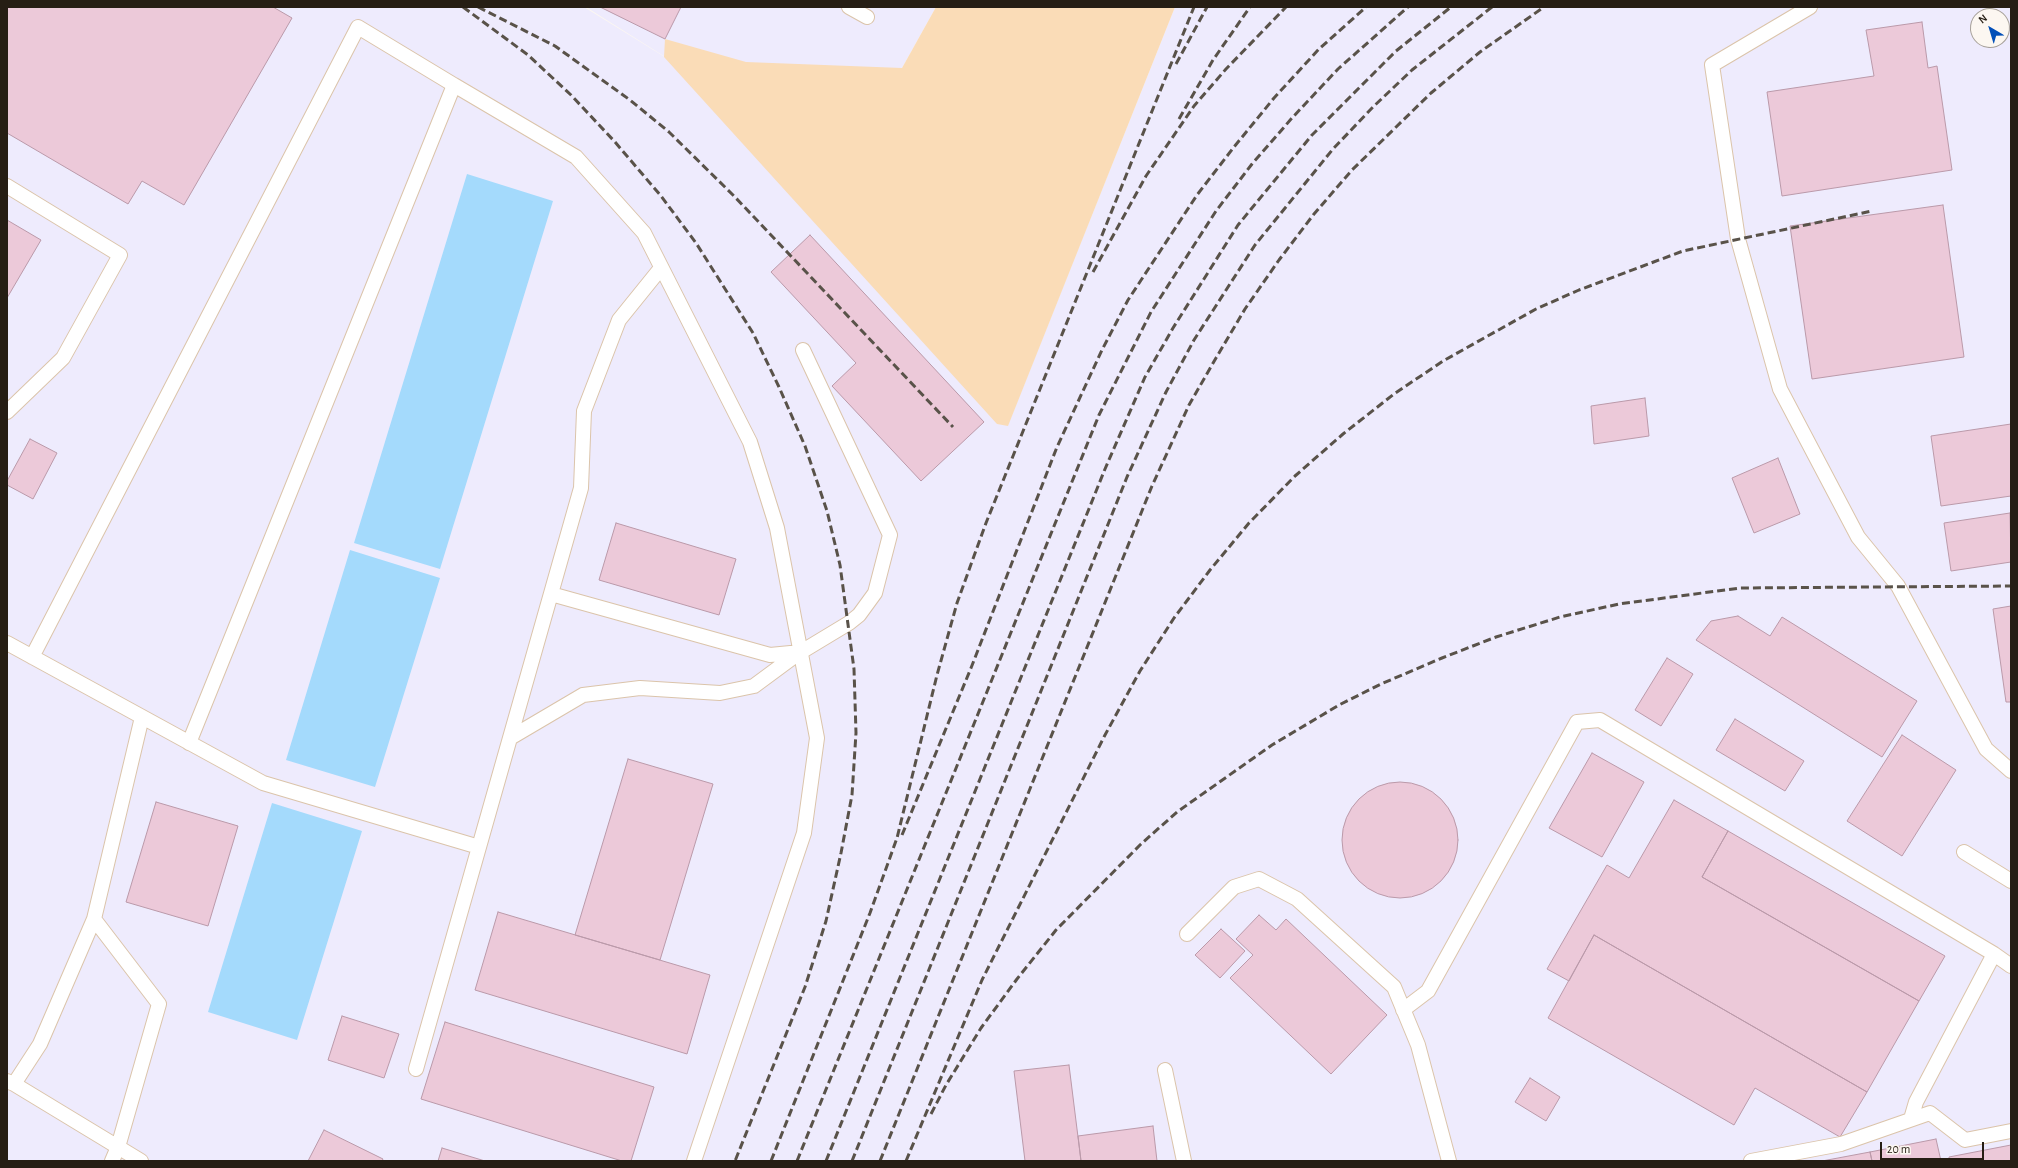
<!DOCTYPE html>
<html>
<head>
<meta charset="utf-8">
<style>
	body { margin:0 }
	#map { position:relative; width:2018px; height:1168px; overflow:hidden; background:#fcf7f1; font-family:"Alegreya Sans",sans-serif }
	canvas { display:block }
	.frame { position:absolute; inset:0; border:8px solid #261e14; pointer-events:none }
	.north { position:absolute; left:1970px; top:8px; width:40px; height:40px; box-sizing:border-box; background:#fcf7f1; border:1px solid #a6a099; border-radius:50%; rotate:322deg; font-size:11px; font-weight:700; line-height:16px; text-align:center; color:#261e14 }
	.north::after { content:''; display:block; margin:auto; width:14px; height:18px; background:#024fb8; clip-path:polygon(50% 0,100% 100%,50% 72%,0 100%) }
	.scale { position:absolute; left:1880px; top:1142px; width:104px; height:18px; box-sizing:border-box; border:2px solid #261e14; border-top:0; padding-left:5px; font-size:12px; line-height:14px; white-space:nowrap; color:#261e14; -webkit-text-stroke:3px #fcf7f1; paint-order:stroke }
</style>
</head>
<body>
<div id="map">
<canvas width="2018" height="1168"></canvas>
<div class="frame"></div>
<div class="north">N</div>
<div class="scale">20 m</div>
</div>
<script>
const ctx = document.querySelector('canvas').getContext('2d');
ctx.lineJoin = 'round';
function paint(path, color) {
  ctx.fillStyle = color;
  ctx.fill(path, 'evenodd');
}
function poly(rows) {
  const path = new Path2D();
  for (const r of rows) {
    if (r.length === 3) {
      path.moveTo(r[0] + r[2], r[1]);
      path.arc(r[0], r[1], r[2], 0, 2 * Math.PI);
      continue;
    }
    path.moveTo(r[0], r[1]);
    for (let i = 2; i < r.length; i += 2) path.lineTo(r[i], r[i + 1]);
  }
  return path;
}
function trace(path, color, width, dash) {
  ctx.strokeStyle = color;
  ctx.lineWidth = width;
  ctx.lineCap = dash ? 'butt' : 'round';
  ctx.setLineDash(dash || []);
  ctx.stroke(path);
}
paint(poly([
	[7,7,584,7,697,77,586,7,936,7,902,68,1008,425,1175,7,2011,7,2011,1161,7,1161],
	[1978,16,2002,16,2002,40,1978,40]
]), '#eeebfd');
paint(poly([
	[936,7,1175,7,1008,426,997,424,664,57,665,39,746,62,902,68]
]), '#fadcb7');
paint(poly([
	[467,174,553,201,440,569,354,543],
	[350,550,440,578,375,787,286,760],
	[272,803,362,831,297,1040,208,1012]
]), '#a4dafc');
const building = poly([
	[7,7,273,7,292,18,184,205,142,181,128,204,7,133,7,7],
	[600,7,681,7,665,39,600,7],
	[1922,22,1928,68,1937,66,1952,170,1782,196,1767,92,1874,76,1866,30,1922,22],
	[1943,205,1964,357,1812,379,1790,226,1943,205],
	[7,220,41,240,7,298,7,220],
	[810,235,984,422,921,481,832,386,856,363,771,272,810,235],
	[1645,398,1649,436,1594,444,1591,406,1645,398],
	[2011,424,2011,496,1941,506,1931,436,2011,424],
	[30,439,57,453,33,499,7,485,7,481,30,439],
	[1778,458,1800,514,1754,533,1732,478,1778,458],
	[2010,513,2011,562,1951,571,1944,523,2010,513],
	[616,523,736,559,719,615,599,580,616,523],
	[2011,606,2011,702,2006,702,1993,609,2011,606],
	[1738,616,1770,636,1782,617,1917,701,1882,757,1696,640,1711,621,1738,616],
	[1667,658,1693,674,1661,726,1635,710,1667,658],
	[1735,719,1804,761,1785,791,1716,750,1735,719],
	[1902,735,1956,770,1902,856,1847,821,1902,735],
	[1592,753,1644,782,1602,857,1549,828,1592,753],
	[628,759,713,784,660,960,575,935,628,759],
	[1400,840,58],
	[1674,800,1728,831,1702,877,1919,1001,1867,1092,1594,935,1569,981,1547,969,1607,865,1629,878,1674,800],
	[156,802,238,826,208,926,126,902,156,802],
	[1728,831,1945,956,1919,1001,1702,877,1728,831],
	[498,912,710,975,687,1054,475,990,498,912],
	[1259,915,1276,930,1286,919,1387,1015,1331,1074,1230,978,1253,955,1236,939,1259,915],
	[1221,929,1245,951,1220,978,1195,955,1221,929],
	[1594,935,1867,1092,1840,1137,1755,1088,1734,1125,1548,1018,1594,935],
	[342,1016,399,1034,384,1078,328,1060,342,1016],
	[445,1022,654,1087,631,1161,622,1161,421,1099,445,1022],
	[1069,1065,1081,1161,1025,1161,1014,1071,1069,1065],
	[1530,1078,1560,1097,1546,1121,1515,1102,1530,1078],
	[1153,1126,1157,1161,1081,1161,1078,1136,1153,1126],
	[324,1130,383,1159,382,1161,308,1161,324,1130],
	[1936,1139,1941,1161,1872,1161,1870,1152,1936,1139],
	[2011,1145,2011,1161,1949,1161,1949,1157,2011,1145],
	[442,1148,485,1161,438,1161,442,1148],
	[1870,1152,1872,1161,1822,1161,1870,1152]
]);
paint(building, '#ecc9d9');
trace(building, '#bb9aaa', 1);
const service = poly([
	[849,7,867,17],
	[1810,7,1712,65,1738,239,1780,389,1858,537,1898,586,1986,749,2011,771],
	[454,85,576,157,644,233,750,442,777,528,817,738,804,833,694,1161],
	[7,186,120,255,63,358,7,412],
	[551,594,770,655,801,652,849,623,859,615,875,593,890,535,803,350],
	[7,643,263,783,479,847,581,488,584,411,619,320,661,268],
	[32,657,358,27,454,85,189,743],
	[510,738,583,695,640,688,720,693,754,686,800,652],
	[1964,852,2011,881],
	[1187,934,1234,887,1259,879,1297,899,1394,987,1418,1045,1449,1161],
	[1994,954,2011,966],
	[1403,1010,1428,991,1577,722,1600,720,1994,954,1916,1102,1911,1119],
	[416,1069,479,847],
	[1165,1070,1184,1161],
	[7,1081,14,1084,40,1044,94,919],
	[14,1084,141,1161],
	[112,1161,118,1147,159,1004,94,919,142,717],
	[1751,1161,1841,1144,1930,1113,1965,1140,2011,1131]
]);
trace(service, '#dbc4aa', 16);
trace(service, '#fff', 14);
trace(poly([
	[463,7,528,55,571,95,615,142,661,196,696,243,753,333,779,387,805,446,827,511,840,565,854,669,856,733,852,795,841,853,826,921,805,987,735,1161],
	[478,7,555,46,630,100,669,132,734,196,953,427],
	[1176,64,1207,7],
	[1179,119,1213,60,1250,7],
	[1093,272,1146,176,1194,106,1226,69,1286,7],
	[902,835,971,668,1057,447,1102,350,1128,300,1197,195,1234,147,1274,98,1319,49,1366,7],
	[931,1114,946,1085,981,1028,1017,979,1056,930,1141,844,1177,812,1272,745,1339,705,1381,684,1442,658,1496,637,1560,617,1619,604,1740,588,2011,586],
	[771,1161,870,913,897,838,937,675,957,603,986,523,1194,7],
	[797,1161,1099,415,1151,312,1216,211,1252,164,1292,118,1338,69,1408,7],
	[826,1161,1105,469,1145,377,1173,328,1238,225,1312,135,1396,51,1451,7],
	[852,1161,1127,477,1166,392,1194,340,1255,245,1333,149,1373,107,1412,70,1492,7],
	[880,1161,1152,486,1189,405,1216,358,1245,309,1279,260,1314,214,1352,170,1431,93,1480,52,1544,7],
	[906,1161,982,980,1105,735,1140,671,1174,618,1210,570,1249,523,1295,476,1343,434,1394,394,1443,361,1536,309,1579,290,1683,251,1872,211]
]), '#595249', 3, [8, 4]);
</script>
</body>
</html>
